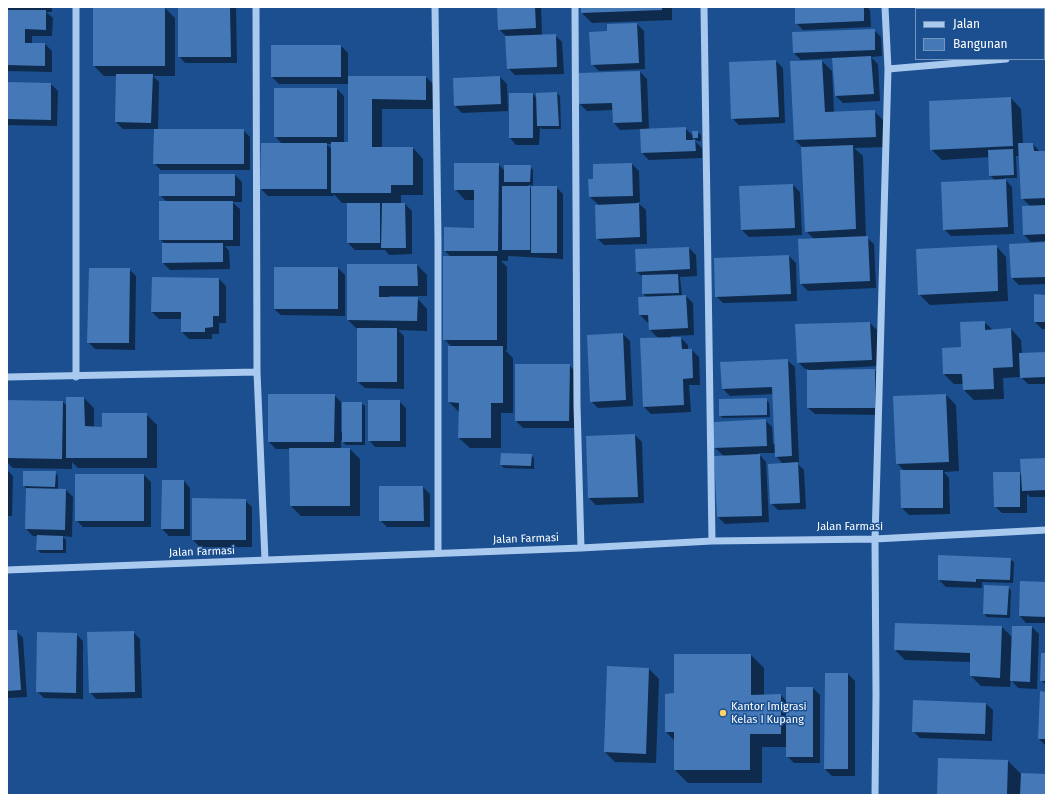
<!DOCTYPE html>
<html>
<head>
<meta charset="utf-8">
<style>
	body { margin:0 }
	#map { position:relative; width:1053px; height:802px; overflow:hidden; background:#1b4f8f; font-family:"Fira Sans",sans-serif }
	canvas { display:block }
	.frame { position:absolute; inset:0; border:8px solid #fff; pointer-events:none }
	.legend { position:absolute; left:915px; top:8px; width:130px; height:52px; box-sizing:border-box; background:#1b4f8f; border:1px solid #7695bc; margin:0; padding:5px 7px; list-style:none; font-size:12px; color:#fff }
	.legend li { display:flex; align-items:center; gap:8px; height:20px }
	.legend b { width:20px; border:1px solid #7695bc }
</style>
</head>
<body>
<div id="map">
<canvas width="1053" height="802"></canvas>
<div class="frame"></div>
<ul class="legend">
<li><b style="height:5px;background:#a9c9ee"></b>Jalan</li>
<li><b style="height:11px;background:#4478b7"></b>Bangunan</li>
</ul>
</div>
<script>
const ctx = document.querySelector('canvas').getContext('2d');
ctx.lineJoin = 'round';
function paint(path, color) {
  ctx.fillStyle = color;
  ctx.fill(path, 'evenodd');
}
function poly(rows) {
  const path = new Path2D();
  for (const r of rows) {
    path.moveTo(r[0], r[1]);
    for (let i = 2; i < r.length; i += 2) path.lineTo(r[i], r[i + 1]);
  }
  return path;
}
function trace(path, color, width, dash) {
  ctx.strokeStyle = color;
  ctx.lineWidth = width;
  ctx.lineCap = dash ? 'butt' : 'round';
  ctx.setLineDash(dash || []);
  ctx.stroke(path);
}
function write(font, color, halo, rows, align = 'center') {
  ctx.font = font + ' "Fira Sans",sans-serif';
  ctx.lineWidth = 3;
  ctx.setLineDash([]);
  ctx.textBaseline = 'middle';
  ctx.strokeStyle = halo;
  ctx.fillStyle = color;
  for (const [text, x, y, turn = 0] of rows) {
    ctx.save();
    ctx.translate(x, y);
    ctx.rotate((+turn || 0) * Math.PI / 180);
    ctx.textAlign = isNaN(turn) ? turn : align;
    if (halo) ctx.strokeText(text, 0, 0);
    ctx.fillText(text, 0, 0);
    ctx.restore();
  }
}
paint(poly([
	[7,7,52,7,52,12,46,12,53,18,52,36,32,36,32,44,45,44,52,51,52,72,7,71],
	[179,7,236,7,237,63,185,63,179,56],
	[498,7,541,7,542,35,555,35,562,42,564,74,515,75,508,68,506,36,499,29],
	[582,7,672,7,672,20,592,23,582,13],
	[796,7,867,7,870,10,871,27,803,30,796,23],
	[981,7,1015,7,1015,9,982,9],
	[1032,7,1046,7,1046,48,1044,48,1044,9,1032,9],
	[165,8,175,18,175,76,153,76,159,82,158,130,243,130,250,137,250,170,161,170,154,163,155,129,123,129,116,122,117,76,104,76,94,66],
	[637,24,644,31,645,69,599,71,592,64,608,32],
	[874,30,881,37,882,56,871,57,878,64,880,101,843,103,836,96,833,58,801,60,794,53],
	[341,46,348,53,348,77,426,77,436,87,436,109,382,109,382,148,413,148,423,159,423,195,401,195,401,204,405,204,412,211,412,254,389,255,385,250,355,250,348,243,348,203,342,203,334,194,334,196,268,196,261,189,282,144,275,136,337,89,344,96,344,143,349,143,349,84,279,84,272,77],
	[326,144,332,144,332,149],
	[776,61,783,68,785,123,739,125,732,118],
	[822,61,832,71,834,113,874,111,885,122,885,147,854,148,863,156,866,237,874,244,876,288,808,291,801,284,814,239,806,231,802,147,795,140],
	[640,72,647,79,649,130,685,128,693,136,697,132,701,135,701,141,695,141,702,148,702,158,649,160,642,153,641,129,620,130,614,123,613,110,587,111,580,104,579,74],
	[692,136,697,141,693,141],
	[500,77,507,84,508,111,462,113,455,106],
	[7,84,51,84,58,91,57,126,7,125],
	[557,93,560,96,561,129,542,129,540,127,539,145,516,145,510,138,533,94,537,99],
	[1011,98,1021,109,1023,144,1033,144,1040,152,1046,152,1046,241,1031,242,1024,235,1030,206,1022,198,1020,156,1016,156,1017,178,1004,178,1012,187,1014,234,951,236,944,229,995,181,990,175,990,157,942,160,931,149],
	[498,164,505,171,530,166,533,170,533,187,556,187,563,194,563,259,508,256,508,261,501,261,507,267,507,350,505,350,513,358,513,413,501,413,501,448,470,448,459,438,459,412,449,402,449,347,452,347,444,339,451,257,445,251,475,229,475,200,465,200,455,189],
	[528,185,532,185,532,190],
	[632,164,639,171,640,202,637,202,646,210,647,244,604,245,597,238,599,205,590,197,594,180],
	[235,175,242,182,242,202,232,202,240,209,240,246,225,246,229,251,230,269,170,270,163,263,165,244,160,239,167,202,160,195],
	[793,185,800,192,802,235,749,237,742,230],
	[1046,243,1046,284,1019,285,1012,278,1010,245],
	[996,246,1006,257,1008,301,930,305,919,294],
	[689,248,696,255,697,276,680,277,682,296,686,296,693,303,694,335,671,336,671,338,681,338,688,345,688,350,692,350,699,357,700,385,689,385,691,412,651,414,644,407,658,338,650,330,649,322,647,322,640,315,639,298,647,297,643,294,643,277,637,272],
	[789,256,796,263,797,301,723,303,716,296],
	[348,265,417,265,427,275,427,296,389,296,389,298,417,298,427,309,427,331,398,330,404,336,404,389,365,388,358,382,358,330,348,320],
	[338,268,345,275,345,316,281,315,274,309],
	[129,269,136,276,135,350,95,349,88,342],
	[219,279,226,286,226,323,219,323,219,334,212,334,212,339,189,339,182,332,182,319,159,319,152,312],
	[1046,296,1046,329,1042,329,1035,322],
	[984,322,993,330,1011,329,1021,340,1022,354,1046,353,1046,384,1028,384,1021,377,1003,378,1004,399,974,400,964,390,963,384,954,384,944,374,962,348],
	[870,323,877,330,878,366,824,369,824,370,875,370,882,377,882,415,815,414,808,408,808,369,805,369,798,362],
	[623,334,630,341,633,406,598,408,591,401],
	[788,361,795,367,799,463,797,463,804,470,806,509,778,510,771,503,783,464,776,456,776,453,758,453,766,462,769,522,725,524,718,517,724,456,715,448,715,423,765,420,772,427,773,444,775,444,773,394,730,396,723,389],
	[569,365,576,372,576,428,523,428,516,421],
	[334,395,341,402,341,432,343,432,361,403,365,406,365,445,346,445,341,440,341,449,350,449,360,459,360,516,301,516,291,506,290,449,276,449,269,442],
	[946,395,956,405,959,471,944,472,949,478,950,514,909,515,902,508,901,471,904,471,897,463],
	[84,398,94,408,94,428,103,428,146,414,157,425,157,468,78,468,72,462,72,469,13,468,7,462,7,401,63,402,67,406],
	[766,399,769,403,770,417,723,418,720,415],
	[399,401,406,408,406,447,375,447,369,440],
	[635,435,642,442,644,503,596,505,589,498,587,437],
	[531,455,534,458,534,469,504,468,501,465],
	[1046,459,1046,497,1030,497,1027,494,1027,513,1002,513,995,506,1020,473,1022,476],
	[7,470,13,476,12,516,7,516],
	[55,472,58,476,58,490,66,490,73,497,72,537,62,536,66,540,66,553,41,553,37,549,38,536,33,536,26,529,27,489,24,486],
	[144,475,151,482,151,527,83,527,76,520],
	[184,481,190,488,190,536,169,536,162,529],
	[380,487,423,487,430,494,430,527,387,527,380,520],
	[245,500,252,507,252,547,200,547,193,540],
	[1010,559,1014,562,1013,583,982,582,982,588,946,587,939,580],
	[1046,583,1046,623,1026,623,1020,616],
	[985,586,1008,587,1011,590,1010,618,987,617,984,614],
	[1002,627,1013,638,1032,627,1039,634,1037,689,1018,688,1011,680,1010,687,981,686,971,676,971,662,905,660,895,650],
	[7,631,16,631,23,638,27,697,7,698],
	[133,632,140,639,142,698,96,699,90,692],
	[76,634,83,641,83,699,44,698,37,691],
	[1046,654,1046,685,1041,680],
	[751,655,764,668,764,696,781,695,787,702,813,688,820,695,820,763,794,763,787,756,787,747,762,747,762,783,688,783,675,770,675,741,666,732,675,694],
	[649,669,659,679,656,763,615,762,605,752],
	[826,674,848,674,855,681,855,776,832,776,825,769],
	[1046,693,1046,746,1039,739],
	[986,704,993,710,992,741,920,738,913,731],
	[1008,761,1021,774,1046,775,1046,795,938,795]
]), '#0007');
paint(poly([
	[93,7,165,7,165,66,93,66],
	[178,7,230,7,231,57,178,57],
	[497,7,535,7,536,28,498,30],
	[581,7,662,7,662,10,581,13],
	[795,7,864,7,864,21,795,24],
	[980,7,1009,7,1009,9,981,9],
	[1031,7,1046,7,1046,38,1044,38,1044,9,1031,9],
	[7,10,46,10,46,30,25,29,25,43,45,43,45,66,7,65],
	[637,23,639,63,591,65,589,32,607,31,607,24],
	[875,29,875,50,793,53,792,32],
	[556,34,557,67,507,69,505,36],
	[271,45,341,45,341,77,271,77],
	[871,56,874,94,835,96,832,58],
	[776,60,779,117,731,119,729,62],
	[822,60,825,112,875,110,876,137,794,140,790,61],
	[640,71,642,122,613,123,612,103,579,104,578,73],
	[116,74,153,74,151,123,115,122],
	[348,76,426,76,426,100,372,99,372,147,413,147,413,185,391,185,391,193,331,193,331,142,348,142],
	[500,76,501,104,454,106,453,78],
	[7,82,51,83,51,120,7,119],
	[274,88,337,88,337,137,274,137],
	[557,92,559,126,537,126,536,93],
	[509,93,533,93,533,138,509,138],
	[1011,97,1013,146,930,150,929,101],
	[686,127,686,140,695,140,696,151,641,153,640,129],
	[154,129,244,129,244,164,153,164],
	[692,131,698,131,698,138,693,138],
	[261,143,327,143,327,189,260,189],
	[1018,143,1033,143,1034,151,1046,151,1046,198,1021,199],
	[853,145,856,229,805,232,801,147],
	[1013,149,1014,175,989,176,988,150],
	[454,163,499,163,498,251,444,251,444,227,474,228,474,190,454,190],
	[632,163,633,196,589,197,588,179,593,179,593,164],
	[504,165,531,165,530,182,504,182],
	[159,174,235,174,235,196,159,196],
	[1006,179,1008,227,943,230,941,182],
	[793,184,795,228,741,230,739,186],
	[502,186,530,186,530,250,502,250],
	[531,186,557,186,557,253,531,253],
	[159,201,233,201,233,240,159,240],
	[347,203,380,203,380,243,347,243],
	[382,203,405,203,406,248,381,248],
	[639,203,640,237,596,239,595,205],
	[1046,205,1046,234,1023,235,1022,206],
	[868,236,870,281,800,284,798,239],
	[1046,242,1046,277,1011,278,1009,244],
	[162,243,223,243,223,262,162,263],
	[997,245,998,291,918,295,916,249],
	[689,247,690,269,636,272,635,249],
	[789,255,791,294,715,297,714,258],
	[443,256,497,256,497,340,443,340],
	[347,264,417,264,418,286,379,286,379,297,418,297,417,321,347,320],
	[274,267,338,267,338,309,274,309],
	[89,268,130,268,129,343,87,343],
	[678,274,679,293,642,294,642,275],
	[152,277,219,278,219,316,213,316,213,327,205,328,205,332,181,332,181,312,151,312],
	[1034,294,1046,295,1046,322,1034,322],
	[686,295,688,328,649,330,648,315,639,315,638,297],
	[985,321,985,330,1011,328,1013,367,993,368,994,389,963,390,962,374,943,374,942,348,961,347,960,322],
	[870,322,872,360,797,363,795,324],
	[357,328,397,328,397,382,357,382],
	[623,333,626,400,590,402,587,335],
	[681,337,682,349,692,349,693,378,683,379,684,405,643,407,640,338],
	[448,346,503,346,503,403,491,403,491,438,458,438,459,403,448,402],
	[1046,352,1046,377,1020,378,1019,353],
	[788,359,792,456,775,457,772,387,722,389,720,362],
	[515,364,570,364,569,421,515,421],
	[875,369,875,408,807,408,807,370],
	[268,394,335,394,334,442,268,442],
	[946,394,949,462,896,464,893,396],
	[66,397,84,397,85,426,102,427,102,413,147,413,147,458,66,458],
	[767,398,767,415,719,416,719,399],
	[7,400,63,401,62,459,7,458],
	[368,400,400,400,400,441,368,441],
	[342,402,362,402,362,442,342,442],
	[766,419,767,446,714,448,714,422],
	[635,434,638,497,588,498,586,436],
	[289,448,350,448,350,506,290,506],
	[501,453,532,454,531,466,500,465],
	[760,454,762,516,717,517,714,456],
	[1046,458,1046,490,1022,491,1020,459],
	[798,462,800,503,770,504,768,464],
	[900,470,943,470,943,508,901,508],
	[23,471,56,471,55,487,23,486],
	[993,472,1020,472,1020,507,994,507],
	[75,474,144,474,144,521,75,521],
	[162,480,184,480,184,529,161,529],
	[379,486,423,486,424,521,379,521],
	[26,488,66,489,65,530,25,529],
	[192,498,246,499,246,540,192,540],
	[37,535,63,536,63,550,36,550],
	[938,555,1011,558,1010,580,976,579,976,582,938,580],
	[1020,581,1046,582,1046,617,1019,616],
	[984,585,1009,586,1007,615,983,614],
	[895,623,1002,626,1000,678,970,676,970,653,894,650],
	[1012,626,1032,626,1030,682,1010,681],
	[7,630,17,630,21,690,7,691],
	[134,631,135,692,89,693,87,632],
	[37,632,77,633,76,693,36,692],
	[1041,653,1046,653,1046,681,1040,681],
	[674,654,751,654,751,695,781,694,781,734,750,734,750,770,674,770,674,732,665,732,665,694,674,693],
	[607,666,649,668,646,754,604,752],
	[825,673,848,673,848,769,824,769],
	[786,687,813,687,813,757,786,757],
	[1040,691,1046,692,1046,739,1038,739],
	[913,700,986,703,985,734,912,732],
	[938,758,1008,760,1007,795,937,795],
	[1021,773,1046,774,1046,795,1020,795]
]), '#4478b7');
trace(poly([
	[76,7,76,377],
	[256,7,257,372,265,560],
	[435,7,438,241,438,553],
	[575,7,577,405,581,548],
	[704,7,712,541],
	[885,7,888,69],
	[1044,56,1046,56],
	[7,377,257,372],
	[7,570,581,548,712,541,875,539,1046,530],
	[875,795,876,695,875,539,888,69,1006,59]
]), '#a9c9ee', 7);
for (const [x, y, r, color] of [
	[723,713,4,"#ffd166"]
]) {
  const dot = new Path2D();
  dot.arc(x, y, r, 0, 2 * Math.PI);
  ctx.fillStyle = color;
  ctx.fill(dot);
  trace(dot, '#1b4f8f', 1.5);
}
write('11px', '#fff', '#1b4f8f', [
	["Jalan Farmasi",850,527],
	["Jalan Farmasi",526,539,-2],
	["Jalan Farmasi",202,552,-2]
]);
write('11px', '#fff', '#1b4f8f', [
	["Kantor Imigrasi",731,707],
	["Kelas I Kupang",731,720]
], 'left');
</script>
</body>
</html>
